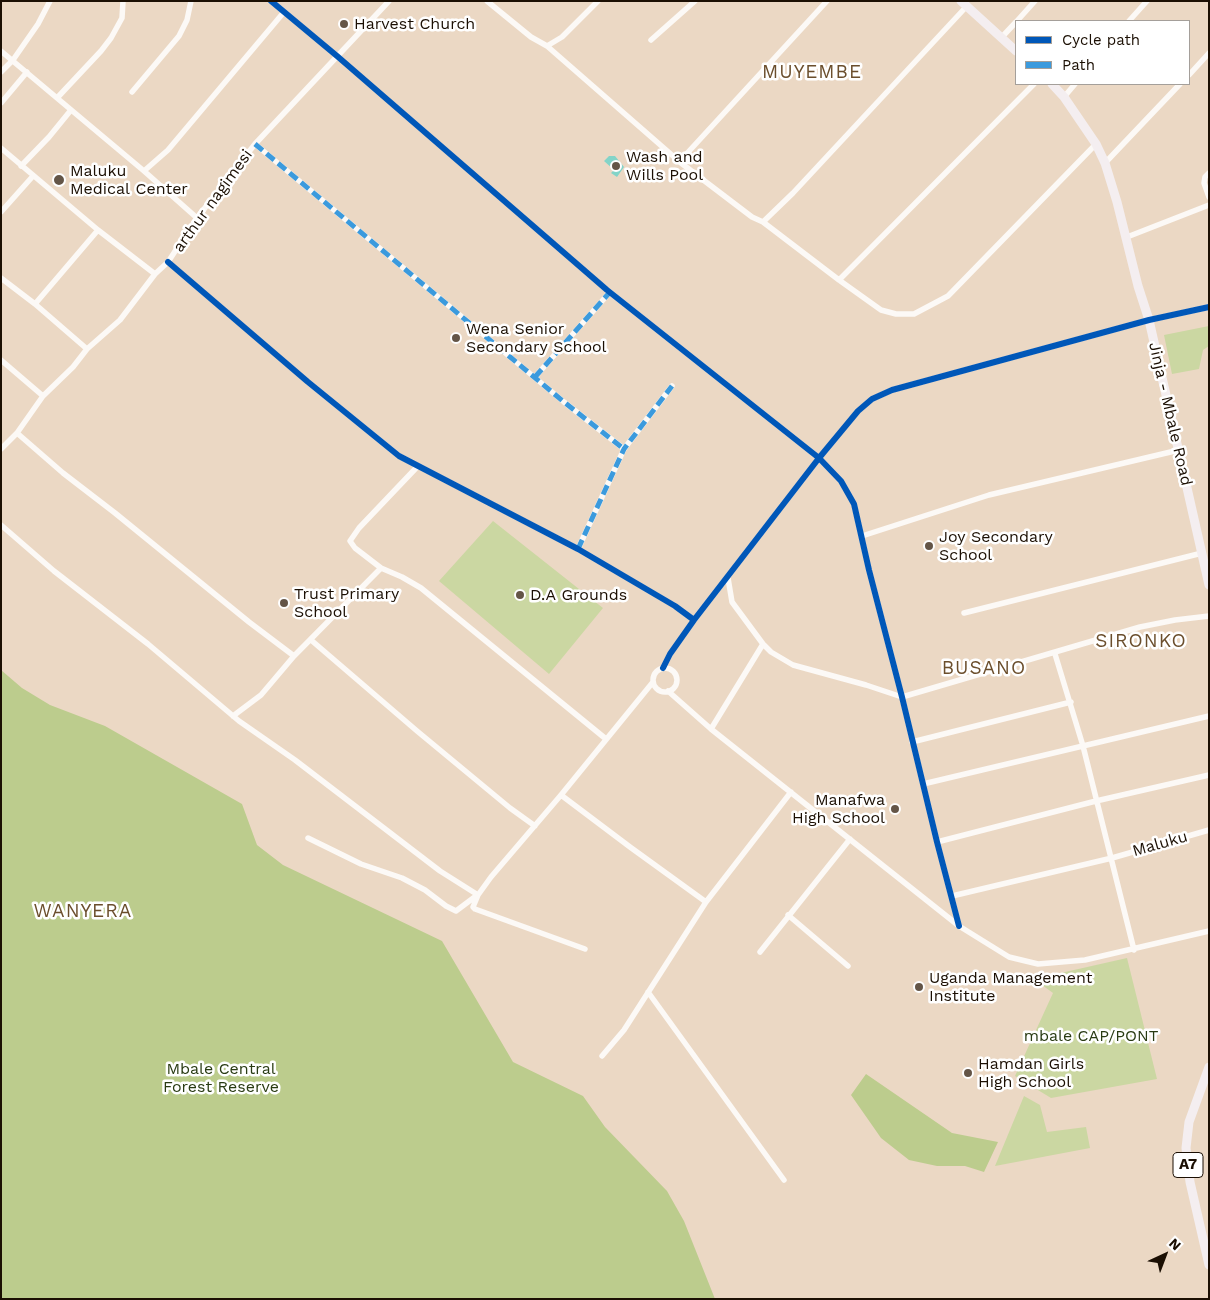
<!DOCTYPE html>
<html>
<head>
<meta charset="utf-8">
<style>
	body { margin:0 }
	#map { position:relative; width:1210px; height:1300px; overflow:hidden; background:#ebd8c4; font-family:"Work Sans",sans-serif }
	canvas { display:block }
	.frame { position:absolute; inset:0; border:2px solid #1b0f03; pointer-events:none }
	.legend { position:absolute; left:1015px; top:20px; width:175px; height:65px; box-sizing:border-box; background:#fff; border:1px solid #a49f9a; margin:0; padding:6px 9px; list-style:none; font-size:15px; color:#1b0f03 }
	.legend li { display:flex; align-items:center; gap:10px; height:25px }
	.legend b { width:25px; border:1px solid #a49f9a }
	.north { position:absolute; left:1140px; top:1230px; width:50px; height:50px; -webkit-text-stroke:4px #fff; paint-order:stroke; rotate:43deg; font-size:14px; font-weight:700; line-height:20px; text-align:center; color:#1b0f03 }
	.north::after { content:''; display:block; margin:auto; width:18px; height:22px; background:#1b0f03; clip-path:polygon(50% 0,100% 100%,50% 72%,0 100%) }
</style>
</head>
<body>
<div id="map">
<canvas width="1210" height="1300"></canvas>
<div class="frame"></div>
<ul class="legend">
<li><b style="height:6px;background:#0057b8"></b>Cycle path</li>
<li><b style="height:6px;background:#3b9add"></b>Path</li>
</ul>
<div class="north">N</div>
</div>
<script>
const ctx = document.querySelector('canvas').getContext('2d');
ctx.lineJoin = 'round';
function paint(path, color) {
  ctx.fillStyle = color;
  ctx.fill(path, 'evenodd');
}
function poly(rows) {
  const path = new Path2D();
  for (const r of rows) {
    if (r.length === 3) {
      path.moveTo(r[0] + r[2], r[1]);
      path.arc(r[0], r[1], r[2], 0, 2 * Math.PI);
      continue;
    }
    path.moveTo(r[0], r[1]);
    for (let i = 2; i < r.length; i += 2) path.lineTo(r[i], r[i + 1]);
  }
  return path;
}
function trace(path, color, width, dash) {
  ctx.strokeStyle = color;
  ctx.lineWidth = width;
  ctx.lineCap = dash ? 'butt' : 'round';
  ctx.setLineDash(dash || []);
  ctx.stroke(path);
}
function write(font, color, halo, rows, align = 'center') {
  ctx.font = font + ' "Work Sans",sans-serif';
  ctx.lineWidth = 5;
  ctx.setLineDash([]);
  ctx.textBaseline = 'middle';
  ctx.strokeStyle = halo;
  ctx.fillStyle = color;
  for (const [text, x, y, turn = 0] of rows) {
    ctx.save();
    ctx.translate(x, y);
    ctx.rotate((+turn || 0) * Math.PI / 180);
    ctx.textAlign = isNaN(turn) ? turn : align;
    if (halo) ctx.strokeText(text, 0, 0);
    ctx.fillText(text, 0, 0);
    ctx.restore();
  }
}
paint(poly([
	[1209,326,1209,346,1203,350,1199,369,1172,374,1164,335],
	[493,521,603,608,549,674,439,581],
	[1127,958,1157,1079,1051,1098,1015,1076,1053,993,1042,985,1043,977],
	[1024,1096,1040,1105,1047,1132,1086,1127,1090,1148,995,1166]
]), '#cbd7a2');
paint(poly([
	[1,670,22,688,50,705,105,726,242,804,257,845,283,865,442,941,513,1062,583,1096,605,1127,667,1191,684,1221,715,1299,1,1299],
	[866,1074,952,1133,998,1142,984,1172,965,1166,937,1166,909,1160,881,1138,851,1095]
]), '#bccc8d');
paint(poly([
	[609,156,615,156,624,167,617,177,611,173,614,170,604,161]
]), '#83d4c8');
trace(poly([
	[271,1,337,56,607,290,819,458,841,481,854,504,869,570,902,697,937,842,959,926],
	[487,1,531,37,547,46,562,37,598,1],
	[1017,21,1035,1],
	[1129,21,1147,1],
	[1001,38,1016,22],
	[651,40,695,1],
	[547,46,681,163,752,217,763,222,793,193,966,7],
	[1,51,144,171,197,218],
	[1,72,13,60,38,24,50,1],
	[1189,75,1209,53],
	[132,92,179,36,187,20,191,1],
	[1064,97,1075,84],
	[57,98,101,51,111,38,122,18,123,1],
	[1,103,27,72],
	[255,144,564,402,624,449],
	[1,148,98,230,155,274],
	[680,161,827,1],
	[1105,163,1180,84],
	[21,166,49,137,71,110],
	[144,171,168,150,284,12],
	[1209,173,1205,177,1204,183,1209,197],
	[1,212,33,176],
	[763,222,839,280,881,310,896,314,914,314,948,296,1096,144],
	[1127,237,1209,205],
	[168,262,308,382,399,456,578,549,675,606,694,620],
	[1,278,35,304,87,349],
	[839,280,1034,84],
	[35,304,98,230],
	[1,360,43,396],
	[535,377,610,292],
	[17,433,63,473,115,513,249,622,294,656],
	[1,449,17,433,43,396,73,367,87,349,120,320,155,274,168,262,197,218,255,144,389,1],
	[1,525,54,571,148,644,239,721,295,760,440,871,478,895],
	[862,536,989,495,1179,450],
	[578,549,624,449,672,386],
	[381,568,402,577,421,588,606,739],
	[728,578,732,602,763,644,771,652,793,665,866,685,902,697,1140,627,1175,620,1209,616],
	[964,613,1202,553],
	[311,640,417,731,510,808,535,826],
	[1055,654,1083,746,1134,950],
	[665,680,12],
	[663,668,670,654,694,620,819,458,858,411,872,399,892,390,1149,320,1209,307],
	[668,691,711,729,959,926,1009,957,1038,964,1085,960,1209,931],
	[233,716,261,695,294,656,381,568,355,548,350,541,359,528,417,467],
	[711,729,763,644],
	[912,742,1071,702],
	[923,784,1209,716],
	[561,795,630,847,706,902],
	[308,838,361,864,402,878,425,890,446,906,456,911,476,896],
	[937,842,1096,801,1209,775],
	[952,896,1112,858,1209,830],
	[788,915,848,966],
	[585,949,475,909,473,907,478,895,491,877,561,795,653,682],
	[760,952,850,839],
	[648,992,784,1180],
	[602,1056,624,1030,706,902,791,792]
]), '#fcf9f6', 5.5);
trace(poly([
	[961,1,1016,51],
	[1052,84,1064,97,1096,144,1105,163,1117,202,1138,286,1149,320,1209,585],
	[1209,1067,1189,1122,1186,1148,1190,1182,1209,1265]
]), '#f4eef0', 9);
trace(poly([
	[255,144,564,402,624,449],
	[535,377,610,292],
	[578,549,624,449,672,386]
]), '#3b9add', 5, [10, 5]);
trace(poly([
	[271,1,337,56,607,290,819,458,841,481,854,504,869,570,902,697,937,842,959,926],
	[168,262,308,382,399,456,578,549,675,606,694,620],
	[663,668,670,654,694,620,819,458,858,411,872,399,892,390,1149,320,1209,307]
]), '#0057b8', 6);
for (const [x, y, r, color] of [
	[344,24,5,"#645547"],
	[616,166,5,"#645547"],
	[59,180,6,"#645547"],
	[456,338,5,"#645547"],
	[929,546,5,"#645547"],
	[520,595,5,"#645547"],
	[284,603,5,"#645547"],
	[895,809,5,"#645547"],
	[919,987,5,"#645547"],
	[968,1073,5,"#645547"]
]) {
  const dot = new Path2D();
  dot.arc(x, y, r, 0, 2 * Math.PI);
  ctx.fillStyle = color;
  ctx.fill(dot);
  trace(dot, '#fff', 2);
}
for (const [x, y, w] of [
	[1188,1165,30]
]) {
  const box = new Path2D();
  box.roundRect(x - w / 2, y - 12.5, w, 25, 4);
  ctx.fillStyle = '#fff';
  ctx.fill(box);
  trace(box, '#1b0f03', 1);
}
write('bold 15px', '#1b0f03', null, [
	["A7",1188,1165]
]);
write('16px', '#1b0f03', '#fff', [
	["Harvest Church",354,24],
	["Wash and",626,157],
	["Wills Pool",626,175],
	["Maluku",70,171],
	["Medical Center",70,189],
	["Wena Senior",466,329],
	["Secondary School",466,347],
	["Joy Secondary",939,537],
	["School",939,555],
	["Trust Primary",294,594],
	["School",294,612],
	["D.A Grounds",530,595],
	["Manafwa",885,800,"right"],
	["High School",885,818,"right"],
	["Uganda Management",929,978],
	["Institute",929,996],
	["Hamdan Girls",978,1064],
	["High School",978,1082]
], 'left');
write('16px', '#1b0f03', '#fff', [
	["arthur nagimesi",213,201,-54],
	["Jinja - Mbale Road",1170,414,77],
	["Maluku",1160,844,-16]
]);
write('16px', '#293b13', '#fff', [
	["mbale CAP/PONT",1091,1036],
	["Mbale Central",221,1069],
	["Forest Reserve",221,1087]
]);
ctx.letterSpacing = '1px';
write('19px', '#6b4e2c', '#fff', [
	["MUYEMBE",812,72],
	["SIRONKO",1141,641],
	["BUSANO",984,668],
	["WANYERA",83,911]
]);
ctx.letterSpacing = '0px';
</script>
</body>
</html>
